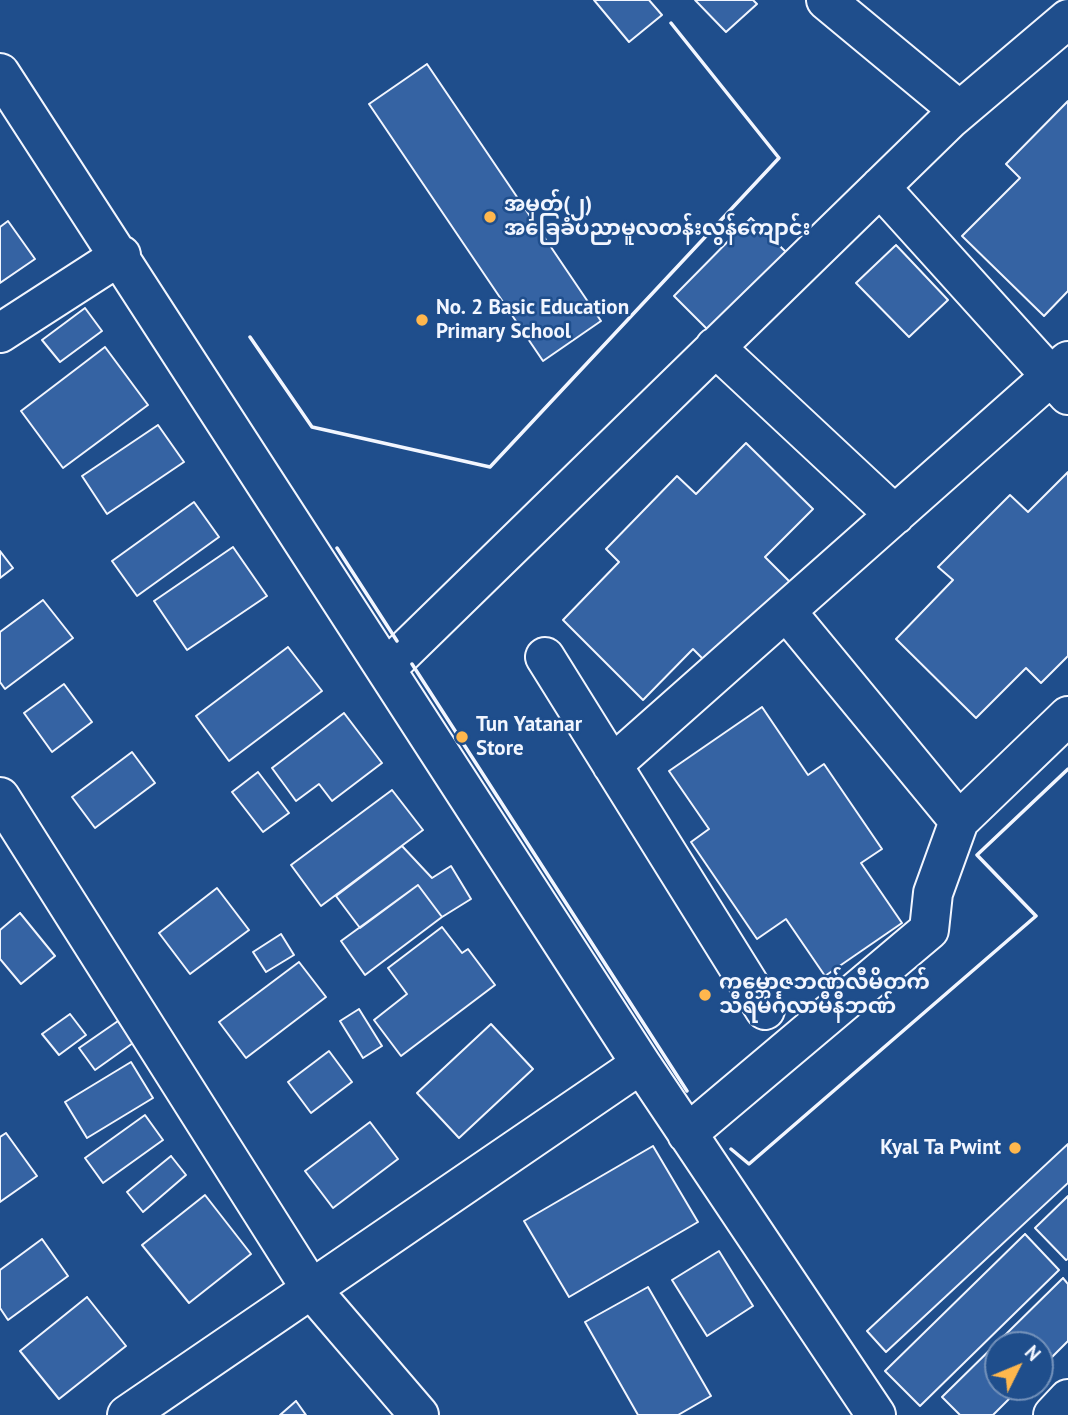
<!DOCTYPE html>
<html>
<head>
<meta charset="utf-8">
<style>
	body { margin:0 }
	#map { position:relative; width:1068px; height:1415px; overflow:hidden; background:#1f4e8c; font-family:"PT Sans",sans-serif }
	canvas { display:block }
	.north { position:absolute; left:984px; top:1331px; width:70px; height:70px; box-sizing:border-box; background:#1f4e8c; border:2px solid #7391ba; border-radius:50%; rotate:47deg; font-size:19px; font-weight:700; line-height:28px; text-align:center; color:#f2f6ff }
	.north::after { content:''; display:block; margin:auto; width:24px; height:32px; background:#ffb74d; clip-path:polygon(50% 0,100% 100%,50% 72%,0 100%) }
</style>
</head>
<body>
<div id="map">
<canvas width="1068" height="1415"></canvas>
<div class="north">N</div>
</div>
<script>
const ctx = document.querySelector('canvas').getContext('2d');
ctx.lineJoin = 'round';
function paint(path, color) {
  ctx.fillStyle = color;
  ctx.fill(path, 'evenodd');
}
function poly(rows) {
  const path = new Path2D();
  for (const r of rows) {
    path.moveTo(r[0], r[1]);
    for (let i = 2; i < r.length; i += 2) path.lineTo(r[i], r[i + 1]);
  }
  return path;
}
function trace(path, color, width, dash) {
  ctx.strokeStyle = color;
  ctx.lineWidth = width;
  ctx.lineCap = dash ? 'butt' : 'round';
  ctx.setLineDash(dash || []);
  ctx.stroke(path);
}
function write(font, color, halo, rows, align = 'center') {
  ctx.font = font + ' "PT Sans","Noto Sans Myanmar",sans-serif';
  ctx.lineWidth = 5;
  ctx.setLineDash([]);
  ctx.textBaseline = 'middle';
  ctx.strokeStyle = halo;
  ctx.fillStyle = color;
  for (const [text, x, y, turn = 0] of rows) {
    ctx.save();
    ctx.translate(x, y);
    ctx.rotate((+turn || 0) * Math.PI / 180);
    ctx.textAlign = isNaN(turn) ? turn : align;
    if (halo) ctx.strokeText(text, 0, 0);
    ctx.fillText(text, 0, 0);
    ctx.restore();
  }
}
const building = poly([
	[594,0,649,0,662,15,629,42,594,0],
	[695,0,753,0,757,4,726,32,695,0],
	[427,64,601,321,543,361,369,104,427,64],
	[1068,101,1068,291,1044,316,962,236,1020,178,1006,164,1068,101],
	[751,218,788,254,710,332,674,296,751,218],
	[8,221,35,259,0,283,0,227,8,221],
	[896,245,948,300,909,337,856,283,896,245],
	[85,308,102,331,60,362,42,340,85,308],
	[105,347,148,405,63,468,21,411,105,347],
	[158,425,184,462,107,514,82,476,158,425],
	[746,443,813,509,765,557,790,582,709,665,693,649,643,700,563,620,619,562,606,549,677,476,696,494,746,443],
	[1068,472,1068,656,1041,683,1026,668,976,718,896,639,953,580,938,567,1010,495,1028,512,1068,472],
	[194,502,219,537,137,596,112,561,194,502],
	[233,547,267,596,187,650,154,601,233,547],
	[0,551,13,568,0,578,0,551],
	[43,600,73,638,5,689,0,682,0,632,43,600],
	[288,647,322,691,229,761,196,716,288,647],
	[64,684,92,722,52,752,24,713,64,684],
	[762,707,808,775,824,764,882,849,861,863,902,923,825,976,786,919,757,939,691,842,709,829,669,771,762,707],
	[344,713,382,763,332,801,319,784,296,801,272,768,344,713],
	[132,752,155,783,95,828,72,797,132,752],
	[258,772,289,813,263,832,232,792,258,772],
	[392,790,423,830,321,906,291,865,392,790],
	[402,846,432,878,451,866,471,899,442,917,418,885,360,928,336,896,402,846],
	[418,885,442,917,365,975,341,941,418,885],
	[217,888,249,930,190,974,159,933,217,888],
	[20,913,55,956,21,984,0,959,0,930,20,913],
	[442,927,462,953,468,949,495,985,401,1056,374,1020,407,994,388,968,442,927],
	[281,934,294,955,266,972,253,952,281,934],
	[299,962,326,997,246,1058,219,1022,299,962],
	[359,1009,382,1046,363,1058,340,1021,359,1009],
	[70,1014,86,1035,59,1055,42,1034,70,1014],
	[118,1021,133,1043,95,1070,79,1048,118,1021],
	[491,1024,533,1069,459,1138,417,1093,491,1024],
	[329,1051,352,1082,311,1113,288,1082,329,1051],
	[131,1062,153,1098,87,1138,65,1102,131,1062],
	[145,1115,163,1140,103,1183,85,1158,145,1115],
	[370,1122,398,1159,333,1208,305,1171,370,1122],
	[6,1133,37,1176,0,1202,0,1137,6,1133],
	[1068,1144,1068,1183,886,1352,867,1331,1068,1144],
	[653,1146,698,1222,569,1297,524,1221,653,1146],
	[171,1156,186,1175,143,1212,127,1192,171,1156],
	[205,1195,251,1254,189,1303,142,1245,205,1195],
	[1068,1196,1068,1259,1066,1260,1035,1228,1068,1196],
	[1025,1234,1059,1270,920,1406,885,1371,1025,1234],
	[42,1239,68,1276,8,1320,0,1308,0,1270,42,1239],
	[719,1251,753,1306,707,1336,672,1280,719,1251],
	[1063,1278,1068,1284,1068,1341,1040,1369,1040,1345,998,1345,998,1387,1021,1387,993,1415,960,1415,942,1397,1063,1278],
	[648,1287,711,1396,678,1415,638,1415,585,1322,648,1287],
	[87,1297,126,1346,59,1399,20,1351,87,1297],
	[296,1401,306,1415,280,1415,296,1401]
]);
paint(building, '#3563a3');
trace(building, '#f2f6ff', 2);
const minor = poly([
	[0,73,641,1064,876,1415],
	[950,119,1068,19],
	[880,187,1068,395],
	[0,333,121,255],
	[715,347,895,515],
	[786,611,959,821],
	[545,657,765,1010],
	[386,669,950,119,949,102,826,0],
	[612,765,1068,361],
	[0,797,311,1289,419,1415],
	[687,1134,929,930,933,893,959,821,1068,716],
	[127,1415,641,1064],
	[1053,1415,1068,1399]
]);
trace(minor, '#f2f6ff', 42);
trace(minor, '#1f4e8c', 38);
trace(poly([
	[250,337,312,427,490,467,779,158,671,23],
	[337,548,397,641],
	[412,664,687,1091],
	[731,1149,749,1164,1036,916,977,855,1068,769]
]), '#f2f6ff', 3.5);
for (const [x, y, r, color] of [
	[490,217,7,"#ffb74d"],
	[422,320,7,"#ffb74d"],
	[462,737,7,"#ffb74d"],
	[705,995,7,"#ffb74d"],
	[1015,1148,7,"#ffb74d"]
]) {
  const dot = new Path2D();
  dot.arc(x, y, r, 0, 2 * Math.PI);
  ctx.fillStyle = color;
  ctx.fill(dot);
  trace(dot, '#1f4e8c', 2.5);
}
write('bold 21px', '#f2f6ff', '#1f4e8c', [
	["အမှတ်(၂)",504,205],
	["အခြေခံပညာမူလတန်းလွန်ကျောင်း",504,229],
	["No. 2 Basic Education",436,308],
	["Primary School",436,332],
	["Tun Yatanar",476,725],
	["Store",476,749],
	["ကမ္ဘောဇဘဏ်လီမိတက်",719,983],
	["သီရိမင်္ဂလာမီနီဘဏ်",719,1007],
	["Kyal Ta Pwint",1001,1148,"right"]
], 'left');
</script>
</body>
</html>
